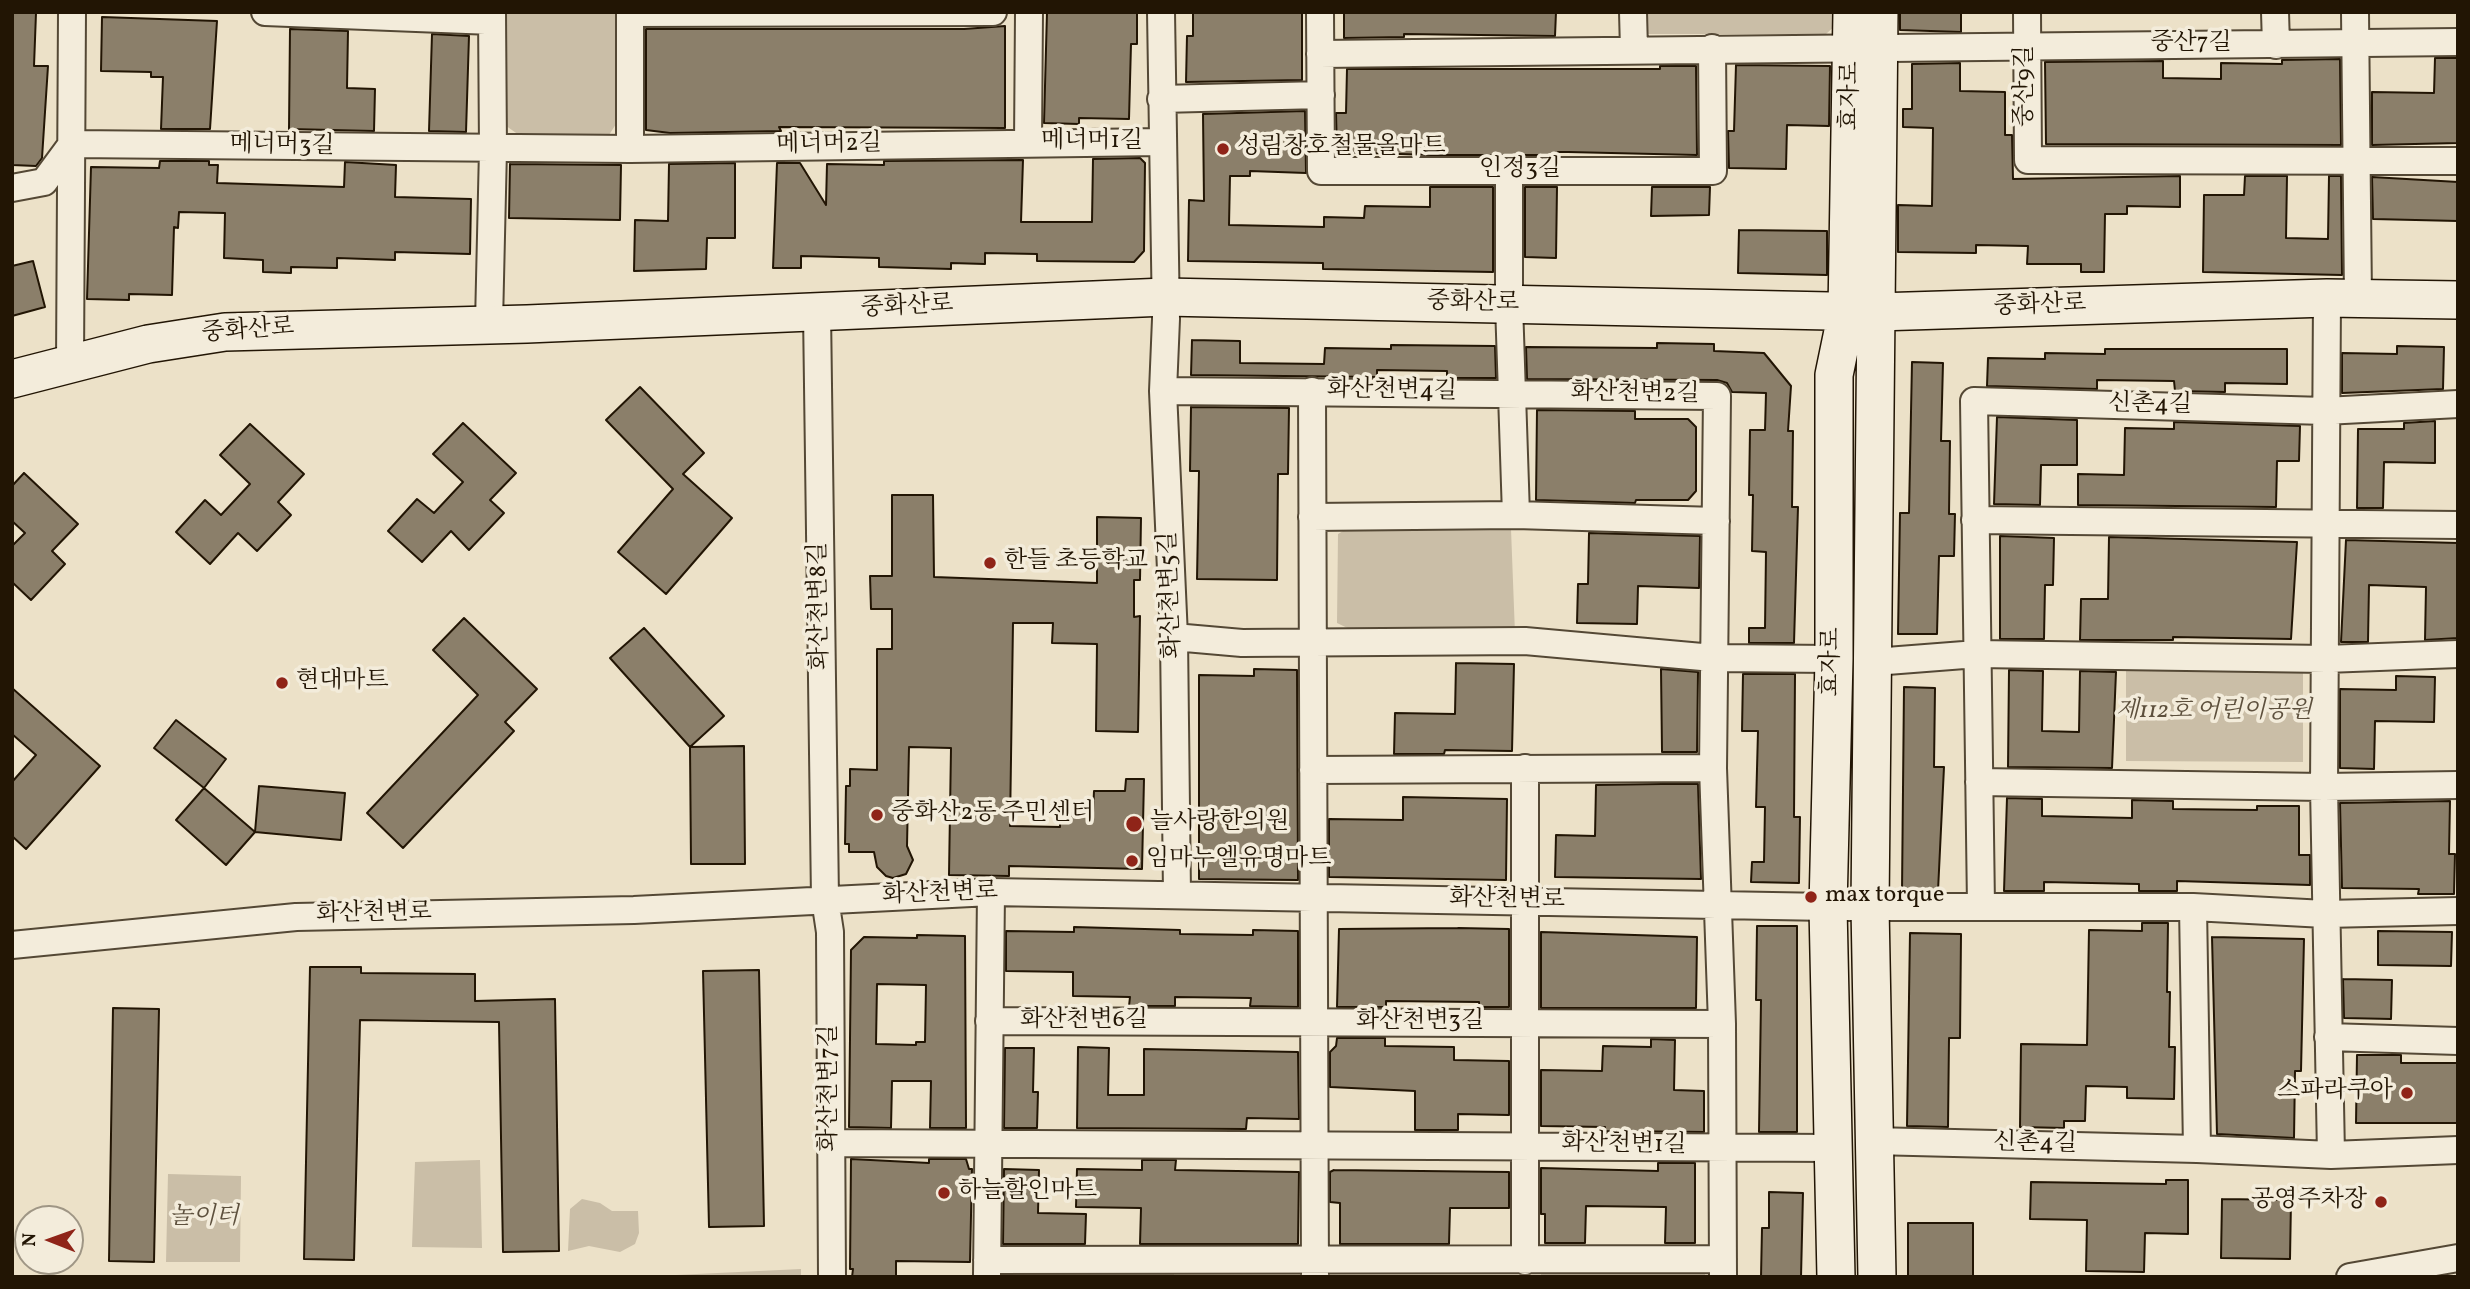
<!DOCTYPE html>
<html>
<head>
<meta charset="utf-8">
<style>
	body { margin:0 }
	#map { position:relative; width:2470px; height:1289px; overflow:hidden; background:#ece1c8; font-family:Vollkorn,serif }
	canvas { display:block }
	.frame { position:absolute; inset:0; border:14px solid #221504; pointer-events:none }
	.north { position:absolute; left:14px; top:1205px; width:70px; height:70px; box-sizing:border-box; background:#f3ecdb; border:2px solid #9f9685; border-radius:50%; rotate:271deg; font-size:19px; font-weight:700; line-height:28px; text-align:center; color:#221504 }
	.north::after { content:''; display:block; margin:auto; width:24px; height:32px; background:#8f2418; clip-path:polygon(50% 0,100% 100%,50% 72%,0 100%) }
</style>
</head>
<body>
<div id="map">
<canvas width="2470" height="1289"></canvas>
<div class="frame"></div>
<div class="north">N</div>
</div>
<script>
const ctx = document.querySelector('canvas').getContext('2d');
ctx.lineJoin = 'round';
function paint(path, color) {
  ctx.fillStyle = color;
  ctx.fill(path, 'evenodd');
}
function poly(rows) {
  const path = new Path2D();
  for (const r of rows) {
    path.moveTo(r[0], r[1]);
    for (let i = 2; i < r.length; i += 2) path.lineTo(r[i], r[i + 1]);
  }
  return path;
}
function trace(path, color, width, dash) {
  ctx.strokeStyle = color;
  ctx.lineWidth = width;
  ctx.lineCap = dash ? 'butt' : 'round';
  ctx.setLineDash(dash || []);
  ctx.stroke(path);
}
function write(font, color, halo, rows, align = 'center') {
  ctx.font = font + ' Vollkorn,"Noto Serif KR",serif';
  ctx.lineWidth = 7;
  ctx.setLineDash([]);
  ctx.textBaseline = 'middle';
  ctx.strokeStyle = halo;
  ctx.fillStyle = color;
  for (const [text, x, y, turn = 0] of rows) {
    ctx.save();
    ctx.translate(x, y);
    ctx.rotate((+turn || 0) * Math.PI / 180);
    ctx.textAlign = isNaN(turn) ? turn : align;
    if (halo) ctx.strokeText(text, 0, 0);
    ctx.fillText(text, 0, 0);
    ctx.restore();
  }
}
paint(poly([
	[501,12,615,12,616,124,609,135,519,135,502,123],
	[1647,12,1838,12,1838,23,1826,34,1647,34],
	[1350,527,1511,529,1515,634,1360,634,1337,623,1338,534],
	[2126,664,2303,665,2303,762,2126,761],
	[480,1160,482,1248,412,1247,415,1162],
	[168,1174,241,1176,240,1262,166,1262],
	[582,1199,600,1203,612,1211,638,1211,639,1233,635,1244,620,1252,589,1246,568,1251,570,1209],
	[1013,1267,1174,1268,1174,1277,1007,1277],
	[801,1269,801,1277,634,1277],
	[1541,1273,1705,1273,1705,1277,1541,1277]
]), '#cabea7');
const building = poly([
	[12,12,36,13,34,66,48,66,42,158,36,166,12,165,12,12],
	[1047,12,1137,12,1137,44,1131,44,1129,119,1079,118,1079,124,1044,123,1047,12],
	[1193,12,1302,12,1302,80,1186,82,1187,36,1193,36,1193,12],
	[1344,12,1556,12,1555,36,1404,34,1404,37,1344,38,1344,12],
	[1900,12,1961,12,1961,32,1900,30,1900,12],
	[102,17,217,21,210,129,161,129,163,77,151,77,151,72,101,71,102,17],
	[1005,26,1005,128,779,127,781,131,670,133,646,130,646,29,964,29,1005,26],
	[290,29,348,31,347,88,375,89,374,131,289,129,290,29],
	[432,34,469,36,466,132,429,131,432,34],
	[2435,58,2458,58,2458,143,2372,145,2372,92,2434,93,2435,58],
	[2340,59,2341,145,2046,144,2045,62,2163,61,2163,78,2221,79,2221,63,2282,64,2282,60,2340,59],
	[1960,63,1960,91,2005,92,2005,135,2012,135,2013,179,2180,176,2180,207,2127,206,2127,214,2105,214,2104,272,2081,272,2081,264,2027,264,2028,246,1976,245,1976,253,1898,252,1898,205,1932,206,1933,128,1903,127,1903,109,1912,109,1912,64,1960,63],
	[1736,65,1830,66,1829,126,1787,125,1786,169,1729,168,1728,131,1734,131,1736,65],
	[1660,66,1696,66,1697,155,1568,152,1558,152,1558,155,1431,155,1337,152,1336,113,1346,113,1347,69,1660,69,1660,66],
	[1305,111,1306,173,1250,171,1250,176,1230,176,1229,225,1324,227,1324,217,1364,218,1365,206,1430,207,1430,187,1493,187,1493,272,1323,269,1323,263,1188,261,1189,200,1204,201,1203,114,1305,111],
	[1140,158,1145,163,1144,251,1134,262,1037,261,1037,254,985,253,985,264,951,263,951,269,879,267,879,258,801,256,801,268,773,268,777,163,800,163,826,205,827,164,884,165,884,161,1023,160,1021,222,1092,222,1093,159,1140,158],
	[160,161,209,161,209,165,218,165,217,183,344,187,345,162,396,165,395,197,471,199,470,254,395,252,395,260,337,258,337,268,291,267,291,273,263,272,263,260,224,258,225,213,179,212,178,228,174,227,172,295,129,294,129,300,87,299,91,167,159,168,160,161],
	[735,163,735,238,707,238,706,269,634,271,635,220,668,221,669,164,735,163],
	[510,164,621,165,620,220,509,218,510,164],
	[2245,176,2287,176,2286,238,2328,239,2329,176,2341,176,2342,275,2203,272,2204,195,2244,195,2245,176],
	[2372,177,2458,182,2458,221,2373,219,2372,177],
	[1525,187,1557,187,1556,258,1525,257,1525,187],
	[1652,187,1710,187,1709,215,1651,216,1652,187],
	[1739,230,1827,231,1827,275,1738,273,1739,230],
	[33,261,45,307,12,316,12,266,33,261],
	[1192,340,1240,341,1240,363,1324,364,1325,348,1391,349,1391,345,1495,346,1496,378,1447,378,1447,371,1377,370,1377,377,1191,375,1192,340],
	[1657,343,1714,344,1714,351,1764,353,1791,386,1788,431,1793,431,1792,507,1798,507,1794,643,1749,643,1749,628,1765,628,1766,552,1752,551,1753,495,1749,495,1750,430,1765,430,1766,393,1732,392,1727,383,1717,380,1527,379,1526,347,1657,348,1657,343],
	[2397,346,2444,347,2443,389,2342,393,2342,353,2397,354,2397,346],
	[2105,349,2287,349,2287,384,2225,383,2225,392,2175,391,2174,381,2097,380,2097,389,1987,386,1988,358,2045,359,2045,353,2105,354,2105,349],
	[1912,362,1943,363,1941,441,1950,441,1949,514,1955,514,1954,556,1939,556,1937,634,1898,634,1900,513,1909,513,1912,362],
	[640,387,704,453,683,474,732,518,666,594,618,552,673,489,606,420,640,387],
	[1191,407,1289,408,1288,474,1278,474,1277,580,1197,579,1199,471,1190,471,1191,407],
	[1537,410,1635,411,1635,419,1688,419,1696,427,1696,491,1688,500,1636,500,1635,503,1536,500,1537,410],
	[1997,417,2077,420,2077,465,2041,465,2040,505,1994,504,1997,417],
	[2435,421,2435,463,2384,462,2383,508,2357,508,2358,429,2404,429,2404,423,2435,421],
	[2174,422,2300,426,2299,461,2277,461,2276,507,2078,505,2078,474,2124,475,2125,428,2174,429,2174,422],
	[463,423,516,473,490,500,504,513,469,550,451,531,422,562,388,531,417,499,434,513,463,482,433,454,463,423],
	[250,424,304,474,278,502,291,515,257,551,238,533,210,564,176,532,205,500,221,515,250,484,220,455,250,424],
	[24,473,78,524,52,551,65,564,31,600,12,582,12,546,25,533,12,521,12,486,24,473],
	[892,495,933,495,934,577,1097,583,1097,517,1141,518,1140,580,1134,580,1134,617,1140,616,1138,732,1096,731,1097,644,1052,643,1053,623,1013,623,1010,826,1060,827,1060,813,1093,813,1094,791,1125,791,1126,779,1144,779,1142,869,1009,866,1009,876,949,875,951,748,909,747,907,846,913,860,906,874,893,878,886,876,877,867,874,852,849,852,849,844,845,844,846,786,850,786,850,769,877,770,877,649,892,649,892,609,871,609,870,576,892,576,892,495],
	[1589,533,1700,536,1699,588,1638,586,1637,624,1577,623,1578,584,1588,584,1589,533],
	[2000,536,2054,538,2053,585,2045,585,2044,639,2000,639,2000,536],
	[2109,537,2297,542,2291,639,2173,637,2173,640,2080,640,2081,599,2108,599,2109,537],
	[2346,540,2458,543,2458,638,2425,640,2426,587,2369,585,2368,642,2341,642,2346,540],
	[464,618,537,689,505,722,514,731,403,848,367,813,478,695,433,650,464,618],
	[644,628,724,716,690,747,610,658,644,628],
	[1456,663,1514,664,1512,751,1445,750,1444,754,1394,754,1395,713,1455,714,1456,663],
	[1254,669,1297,670,1298,880,1199,879,1199,675,1254,676,1254,669],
	[1661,669,1698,672,1697,752,1662,752,1661,669],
	[2009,670,2043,671,2042,731,2079,732,2080,671,2116,672,2112,768,2008,767,2009,670],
	[1743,674,1795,674,1794,817,1800,817,1799,883,1751,882,1752,862,1764,862,1765,807,1756,807,1758,731,1742,731,1743,674],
	[2396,676,2435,677,2434,722,2375,721,2374,769,2340,768,2340,689,2396,690,2396,676],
	[1904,687,1935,688,1934,767,1944,767,1938,891,1902,891,1904,687],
	[12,688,100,766,26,849,12,836,12,782,36,755,12,734,12,688],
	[176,720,226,759,204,788,154,748,176,720],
	[744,746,745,864,691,864,690,747,744,746],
	[1662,784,1698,784,1701,879,1555,877,1556,835,1595,836,1596,785,1662,784],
	[259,786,345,793,341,840,255,832,259,786],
	[204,788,255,832,226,865,176,820,204,788],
	[1403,797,1507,799,1506,880,1329,877,1329,819,1403,820,1403,797],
	[2007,798,2042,799,2042,816,2132,818,2132,800,2173,801,2173,809,2257,810,2257,806,2299,806,2299,855,2310,855,2310,885,2177,881,2177,891,2139,891,2139,884,2044,882,2044,891,2004,891,2007,798],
	[2450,801,2449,854,2455,854,2454,894,2418,894,2419,889,2342,888,2340,803,2450,801],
	[2142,923,2168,923,2167,992,2170,992,2169,1047,2175,1047,2174,1099,2127,1098,2127,1087,2086,1086,2085,1121,2064,1121,2064,1128,2020,1127,2021,1044,2087,1045,2089,930,2142,931,2142,923],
	[1757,926,1797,926,1797,1132,1759,1132,1761,1000,1756,1000,1757,926],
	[1074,927,1180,930,1180,934,1253,935,1253,930,1298,931,1298,1007,1250,1006,1251,998,1175,997,1175,1006,1129,1006,1130,997,1073,996,1073,972,1006,971,1006,931,1074,932,1074,927],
	[1458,928,1509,929,1509,1007,1479,1007,1479,1002,1386,1001,1386,1007,1337,1007,1339,929,1458,928],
	[2378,931,2452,932,2451,966,2378,965,2378,931],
	[1541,932,1697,937,1696,1008,1541,1008,1541,932],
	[1910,933,1961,934,1960,1038,1949,1038,1948,1127,1907,1126,1910,933],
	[917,935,965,936,966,1128,930,1128,931,1081,892,1081,891,1128,849,1127,851,950,864,937,917,938,917,935],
	[877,984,926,985,925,1042,916,1042,916,1045,876,1044,877,984],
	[2212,937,2304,939,2301,1071,2295,1071,2294,1138,2217,1134,2212,937],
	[310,967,361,967,361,973,475,974,475,1001,555,999,559,1251,503,1252,499,1022,360,1020,354,1260,304,1259,310,967],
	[759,970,764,1226,709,1227,703,971,759,970],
	[2343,979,2392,980,2391,1019,2344,1018,2343,979],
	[113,1008,159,1009,154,1262,109,1261,113,1008],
	[1337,1038,1385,1038,1385,1046,1454,1047,1454,1060,1509,1061,1509,1115,1458,1114,1458,1130,1415,1130,1415,1091,1330,1087,1330,1052,1336,1046,1337,1038],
	[1651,1039,1675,1040,1674,1090,1704,1091,1704,1132,1605,1131,1605,1127,1541,1126,1541,1070,1602,1071,1603,1046,1651,1047,1651,1039],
	[1078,1047,1109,1048,1108,1095,1144,1095,1144,1049,1298,1052,1299,1119,1247,1118,1246,1129,1077,1128,1078,1047],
	[1005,1048,1034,1048,1033,1092,1038,1092,1037,1128,1004,1128,1005,1048],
	[2357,1055,2401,1055,2401,1063,2458,1063,2458,1123,2356,1123,2357,1055],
	[851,1159,929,1163,929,1159,966,1159,969,1169,972,1169,970,1262,896,1261,896,1277,852,1277,853,1269,850,1269,851,1159],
	[1142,1160,1176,1160,1175,1170,1299,1172,1298,1244,1140,1244,1141,1208,1076,1207,1077,1169,1142,1170,1142,1160],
	[1658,1163,1695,1163,1695,1243,1665,1243,1666,1207,1586,1206,1585,1243,1545,1243,1545,1214,1541,1214,1541,1168,1658,1171,1658,1163],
	[1004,1169,1039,1170,1038,1213,1086,1214,1085,1244,1003,1244,1004,1169],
	[1334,1170,1509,1172,1509,1208,1450,1208,1449,1244,1340,1244,1340,1203,1330,1202,1330,1172,1334,1170],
	[2166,1180,2188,1180,2188,1234,2145,1233,2144,1272,2086,1271,2087,1220,2030,1219,2031,1182,2166,1184,2166,1180],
	[1769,1192,1803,1193,1801,1277,1761,1277,1762,1228,1769,1228,1769,1192],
	[2222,1199,2291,1200,2290,1259,2221,1258,2222,1199],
	[1908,1223,1973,1223,1973,1277,1908,1277,1908,1223]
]);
paint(building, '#8b7f6a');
trace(building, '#221504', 2);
const street = poly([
	[265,12,492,21],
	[1161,12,1166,319,1163,391,1174,637,1177,894],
	[1320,12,1321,171,1713,171,1712,48],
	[1633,12,1634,50],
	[2027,12,2028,160,2458,161],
	[2275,12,2276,45],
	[2355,12,2358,298],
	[630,13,993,12],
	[1320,54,2458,42],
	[1161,99,1321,95],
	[1028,143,1029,12],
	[630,149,630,12],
	[1509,171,1509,304,1516,515],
	[12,188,44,182,72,144,630,149,1161,142],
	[2327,298,2324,787,2331,1155],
	[817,312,825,899,830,932,832,1277],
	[489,323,493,149,492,12],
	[70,364,72,12],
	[1163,391,1717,396,1713,768,1722,1024,1723,1277],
	[1312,391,1315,1277],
	[1312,517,1516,515,1716,521],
	[1975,520,2458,525],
	[1174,637,1242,643,1525,641,1713,658,1834,659],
	[1874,662,1977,654,2326,659,2458,654],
	[1313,770,1713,768],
	[1979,782,2324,787,2458,785],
	[1981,906,1974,401,2325,411,2458,404],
	[2193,907,2197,1149],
	[12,945,296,917,634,910,991,892,1828,907,2193,907,2325,914,2458,911],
	[989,1021,1722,1024],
	[2328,1037,2458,1041],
	[1873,1141,2197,1149,2331,1155,2458,1150],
	[831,1143,1835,1148],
	[987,1260,1723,1259],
	[1525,1261,1525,768],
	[987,1275,991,892],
	[2350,1277,2458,1258]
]);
const secondary = poly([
	[12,379,148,344,225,332,527,324,1165,297,1877,312,2327,298,2458,300],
	[1836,1277,1828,907,1834,659,1834,375,1847,312,1852,12],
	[1877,1277,1870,907,1879,12]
]);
trace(street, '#544835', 30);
trace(secondary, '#221504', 40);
trace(street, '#f3ecdb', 26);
trace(secondary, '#f3ecdb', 37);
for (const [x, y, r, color] of [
	[1223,149,7,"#8f2418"],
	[990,563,7,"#8f2418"],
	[282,683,7,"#8f2418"],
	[877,815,7,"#8f2418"],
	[1134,824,9,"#8f2418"],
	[1132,861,7,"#8f2418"],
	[1811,897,7,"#8f2418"],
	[2407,1093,7,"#8f2418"],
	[944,1193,7,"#8f2418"],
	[2381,1202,7,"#8f2418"]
]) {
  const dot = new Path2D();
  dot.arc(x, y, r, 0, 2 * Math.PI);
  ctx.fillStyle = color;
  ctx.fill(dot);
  trace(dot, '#f3ecdb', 2.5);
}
write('24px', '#221504', '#f3ecdb', [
	["중산7길",2191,45],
	["중산9길",2027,86,-90],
	["효자로",1852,96,-89],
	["메너머1길",1092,143],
	["메너머2길",829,146,-1],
	["메너머3길",282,147,1],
	["인정3길",1520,171],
	["중화산로",1473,304,1],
	["중화산로",2040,307,-2],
	["중화산로",907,308,-3],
	["중화산로",248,332,-4],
	["화산천변4길",1392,392,1],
	["화산천변2길",1635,395,1],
	["신촌4길",2150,406,1],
	["화산천변5길",1172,595,-92],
	["화산천변8길",821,606,-91],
	["효자로",1833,662,-89],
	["화산천변로",940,895,-2],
	["화산천변로",1507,901,1],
	["화산천변로",374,915,-1],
	["화산천변6길",1084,1022],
	["화산천변3길",1420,1023],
	["화산천변7길",831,1088,-90],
	["신촌4길",2035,1145,1],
	["화산천변1길",1624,1146,1]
]);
write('24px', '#221504', '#f3ecdb', [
	["성림창호철물올마트",1237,149],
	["한들 초등학교",1004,563],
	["현대마트",296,683],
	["중화산2동 주민센터",891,815],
	["늘사랑한의원",1150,824],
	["임마누엘유명마트",1146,861],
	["max torque",1825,897],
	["스파라쿠아",2393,1093,"right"],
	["하늘할인마트",958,1193],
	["공영주차장",2367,1202,"right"]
], 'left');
write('italic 24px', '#5d503d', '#f3ecdb', [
	["제112호 어린이공원",2214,713],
	["놀이터",204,1219]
]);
</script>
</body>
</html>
